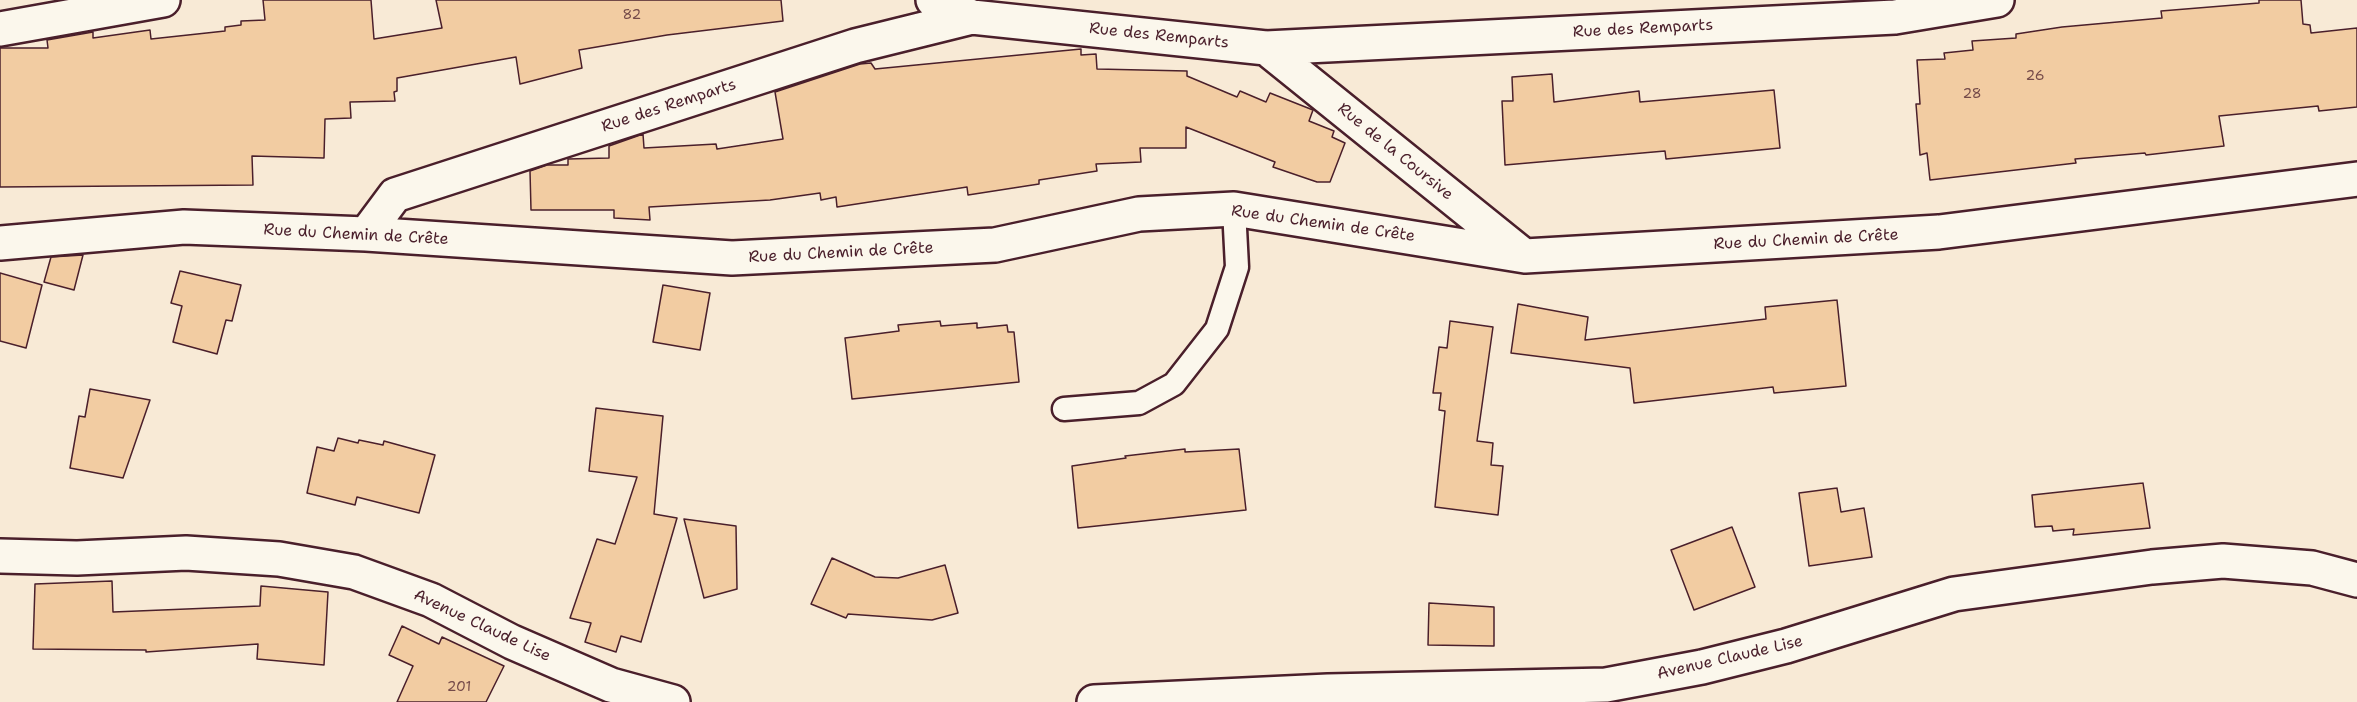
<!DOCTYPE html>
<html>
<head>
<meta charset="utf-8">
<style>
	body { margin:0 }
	canvas { display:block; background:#f8ead6 }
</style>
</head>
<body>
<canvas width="2357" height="702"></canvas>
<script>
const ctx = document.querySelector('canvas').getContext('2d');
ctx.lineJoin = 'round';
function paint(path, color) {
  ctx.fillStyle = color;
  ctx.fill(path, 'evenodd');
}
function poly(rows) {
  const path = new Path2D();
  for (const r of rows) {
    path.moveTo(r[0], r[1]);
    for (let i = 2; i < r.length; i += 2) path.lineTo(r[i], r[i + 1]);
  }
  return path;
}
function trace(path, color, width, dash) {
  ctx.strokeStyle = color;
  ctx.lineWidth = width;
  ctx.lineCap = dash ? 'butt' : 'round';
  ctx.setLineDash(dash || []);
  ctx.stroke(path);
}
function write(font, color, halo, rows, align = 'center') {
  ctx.font = font + ' "Shantell Sans",sans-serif';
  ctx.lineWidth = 5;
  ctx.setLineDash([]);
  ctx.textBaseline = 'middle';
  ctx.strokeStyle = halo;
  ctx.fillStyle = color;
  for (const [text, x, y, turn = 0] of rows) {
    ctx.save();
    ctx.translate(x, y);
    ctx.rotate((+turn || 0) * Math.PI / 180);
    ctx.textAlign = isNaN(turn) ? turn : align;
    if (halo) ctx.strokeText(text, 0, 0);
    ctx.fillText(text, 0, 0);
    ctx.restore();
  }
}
const building = poly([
	[263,0,371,0,374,39,442,28,436,0,781,0,783,21,667,35,579,50,582,68,520,84,516,57,397,78,397,91,394,92,395,101,350,102,351,118,325,119,324,158,252,156,253,185,0,187,0,48,48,48,47,40,93,32,93,38,150,30,151,39,225,31,225,27,241,25,241,21,265,20,263,0],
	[2259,0,2301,0,2303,24,2310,25,2311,33,2357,28,2357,107,2319,111,2318,106,2219,116,2224,146,2146,155,2145,153,2075,159,2076,163,1930,180,1927,153,1920,155,1916,104,1920,104,1917,60,1945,59,1944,53,1973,50,1972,41,2016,38,2016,34,2062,27,2162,18,2161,11,2259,3,2259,0],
	[1081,49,1081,55,1096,54,1097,69,1187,71,1187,76,1237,97,1240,91,1266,102,1270,93,1313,110,1309,121,1334,131,1332,137,1345,143,1330,182,1317,182,1273,167,1275,162,1186,127,1186,148,1140,148,1141,162,1096,164,1097,171,1039,180,1039,184,968,195,967,187,837,207,836,197,821,200,820,193,770,200,649,207,650,220,614,218,614,210,531,210,530,171,547,165,568,165,568,159,609,158,609,146,643,134,644,148,716,144,717,149,783,139,775,92,860,64,871,63,875,69,1081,49],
	[1552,74,1554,102,1639,91,1640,102,1774,90,1780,148,1666,159,1665,151,1505,165,1502,101,1513,101,1512,77,1552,74],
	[83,255,74,290,44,282,51,257,83,255],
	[180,271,241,285,232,321,226,320,217,354,173,342,182,306,171,303,180,271],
	[0,273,42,285,26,348,0,341,0,273],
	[663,285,710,293,700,350,653,342,663,285],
	[1837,300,1846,386,1774,393,1773,387,1634,403,1630,368,1511,353,1518,304,1588,317,1585,340,1766,319,1765,307,1837,300],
	[940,321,941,326,977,323,977,328,1007,325,1008,332,1014,332,1019,382,852,399,845,338,899,331,898,325,940,321],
	[1450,321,1493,327,1477,441,1493,443,1491,465,1503,466,1498,515,1435,507,1445,411,1439,410,1441,393,1433,393,1439,347,1447,348,1450,321],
	[90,389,150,400,123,478,70,468,79,416,85,417,90,389],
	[596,408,663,416,654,514,677,518,641,642,621,636,616,652,585,642,591,623,570,618,597,539,615,544,637,477,589,471,596,408],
	[338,438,358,443,359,440,383,445,384,441,435,455,419,513,357,497,355,505,307,493,317,447,334,451,338,438],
	[1185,449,1185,452,1239,449,1246,510,1078,528,1072,466,1126,458,1125,456,1185,449],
	[2143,483,2150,528,2073,535,2074,529,2053,531,2052,526,2035,527,2032,495,2143,483],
	[1837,488,1841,512,1864,508,1872,557,1809,566,1799,493,1837,488],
	[684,519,736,526,737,589,704,598,684,519],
	[1732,527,1755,587,1694,610,1671,550,1732,527],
	[832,558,875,577,898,578,945,565,958,613,932,620,848,614,846,618,811,604,832,558],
	[112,581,113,612,260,606,261,586,328,592,324,665,257,659,258,644,146,652,146,650,33,649,35,584,112,581],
	[1429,603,1494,607,1494,646,1428,645,1429,603],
	[402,626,439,644,442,637,504,666,486,702,397,702,413,666,389,655,402,626]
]);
paint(building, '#f2cca2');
trace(building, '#4a1f2b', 1.5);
const service = poly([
	[1064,409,1139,403,1174,384,1217,329,1237,267,1234,209]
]);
const minor = poly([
	[933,0,972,17],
	[0,29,163,0],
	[1266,48,1523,255],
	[366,234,395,195,855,46,972,17,1266,48,1895,17,1997,0],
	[0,243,184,227,366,234,732,258,995,245,1139,214,1234,209,1525,256,1939,232,2357,179]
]);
const tertiary = poly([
	[0,556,77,558,186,553,279,559,354,572,431,600,512,642,611,685,673,702],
	[1094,702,1328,691,1606,685,1702,667,1786,646,1954,594,2152,567,2223,561,2312,568,2357,580]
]);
trace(service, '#4a1f2b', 27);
trace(minor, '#4a1f2b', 38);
trace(tertiary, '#4a1f2b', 38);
trace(service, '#fbf7ec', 22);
trace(minor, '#fbf7ec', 33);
trace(tertiary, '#fbf7ec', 33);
write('14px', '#744a49', null, [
	["82",632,15],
	["26",2035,76],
	["28",1972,94],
	["201",459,687]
]);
write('16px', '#4a1f2b', '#fbf7ec', [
	["Rue des Remparts",1643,29,-3],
	["Rue des Remparts",1159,36,6],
	["Rue des Remparts",669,106,-18],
	["Rue de la Coursive",1395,152,39],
	["Rue du Chemin de Crête",1323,224,8],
	["Rue du Chemin de Crête",356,235,3],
	["Rue du Chemin de Crête",1806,240,-3],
	["Rue du Chemin de Crête",841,253,-3],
	["Avenue Claude Lise",482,626,25],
	["Avenue Claude Lise",1730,658,-13]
]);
</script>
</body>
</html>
